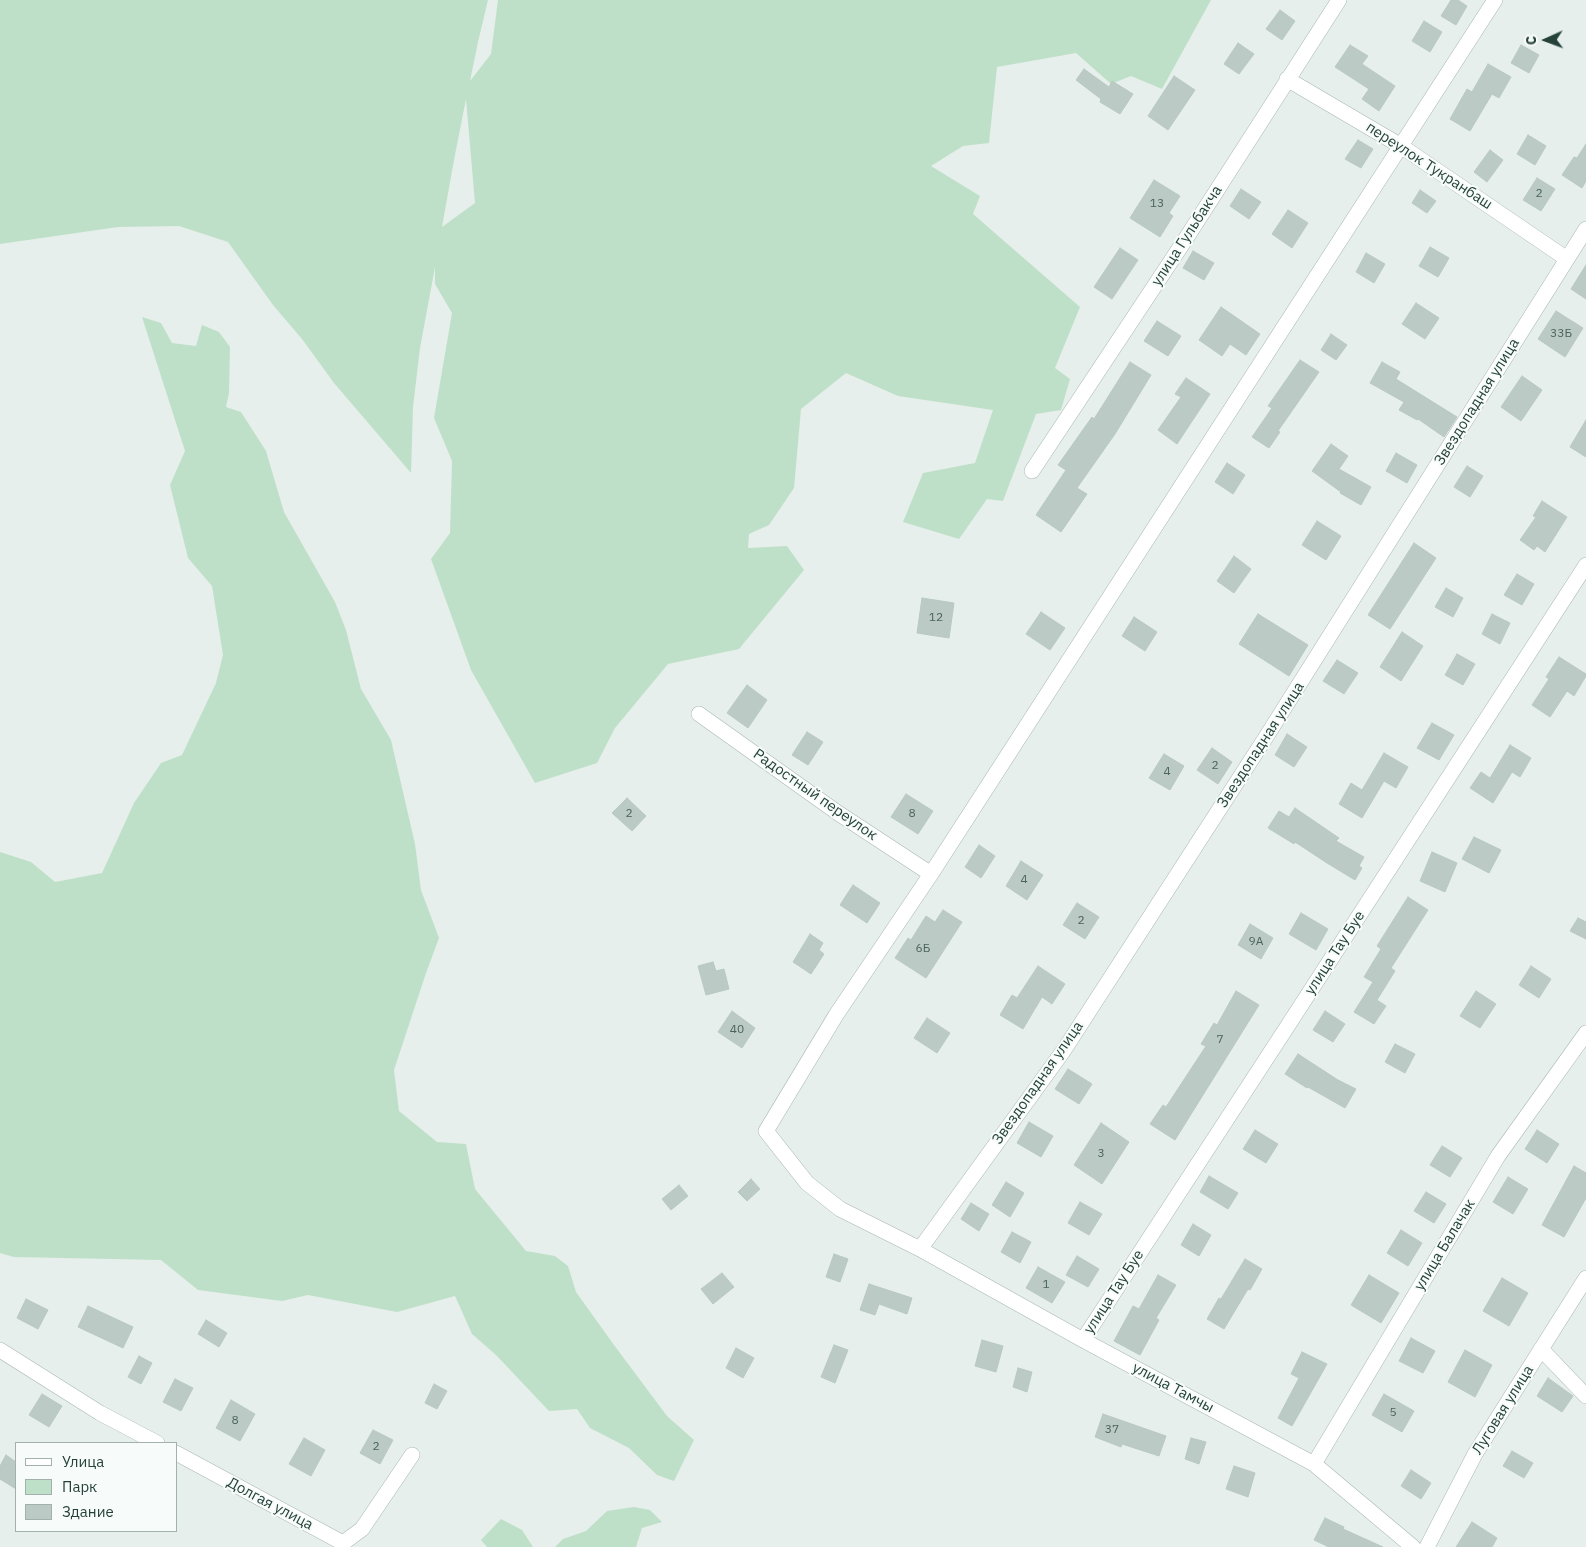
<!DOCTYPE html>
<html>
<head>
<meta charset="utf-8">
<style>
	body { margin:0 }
	#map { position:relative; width:1586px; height:1547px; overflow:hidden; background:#e6efeb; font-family:"IBM Plex Sans",sans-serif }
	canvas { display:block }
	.legend { position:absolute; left:15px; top:1442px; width:162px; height:90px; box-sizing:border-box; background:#f7fbf9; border:1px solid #a3b1ad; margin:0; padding:6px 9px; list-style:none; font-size:15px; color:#24423a }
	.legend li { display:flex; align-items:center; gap:10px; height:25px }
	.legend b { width:25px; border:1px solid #a3b1ad }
	.north { position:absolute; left:1521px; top:15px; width:50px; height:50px; -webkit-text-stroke:4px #f7fbf9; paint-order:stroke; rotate:268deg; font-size:14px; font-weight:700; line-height:20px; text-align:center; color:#24423a }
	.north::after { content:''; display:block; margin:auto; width:18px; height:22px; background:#24423a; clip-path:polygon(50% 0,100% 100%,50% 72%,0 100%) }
</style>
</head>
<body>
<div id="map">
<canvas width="1586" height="1547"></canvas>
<ul class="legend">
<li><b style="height:6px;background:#fff"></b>Улица</li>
<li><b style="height:14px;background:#bfe0c8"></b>Парк</li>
<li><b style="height:14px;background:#bbcac4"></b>Здание</li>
</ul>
<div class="north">С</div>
</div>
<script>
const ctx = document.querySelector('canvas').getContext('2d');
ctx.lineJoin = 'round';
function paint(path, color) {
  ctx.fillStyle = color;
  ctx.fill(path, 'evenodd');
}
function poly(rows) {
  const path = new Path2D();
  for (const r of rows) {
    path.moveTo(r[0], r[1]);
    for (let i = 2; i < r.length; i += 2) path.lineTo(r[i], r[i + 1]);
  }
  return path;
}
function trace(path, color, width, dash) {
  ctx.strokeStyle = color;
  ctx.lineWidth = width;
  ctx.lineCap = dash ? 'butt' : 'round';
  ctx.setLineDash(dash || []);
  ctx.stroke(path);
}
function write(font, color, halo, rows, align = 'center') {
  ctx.font = font + ' "IBM Plex Sans",sans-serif';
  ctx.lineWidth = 4;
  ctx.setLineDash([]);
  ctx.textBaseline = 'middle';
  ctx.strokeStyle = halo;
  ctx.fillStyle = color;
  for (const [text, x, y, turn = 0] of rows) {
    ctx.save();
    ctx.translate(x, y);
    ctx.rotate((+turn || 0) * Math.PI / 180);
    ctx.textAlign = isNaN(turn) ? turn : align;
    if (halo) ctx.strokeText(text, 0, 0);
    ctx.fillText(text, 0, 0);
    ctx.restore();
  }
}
paint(poly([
	[0,0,488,0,478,42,470,81,491,54,498,0,1211,0,1162,89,1131,76,1111,84,1076,53,997,67,989,143,963,146,931,166,980,196,973,214,1080,307,1055,368,1070,379,1061,410,1036,414,1003,501,987,499,959,539,903,522,923,473,975,463,993,410,898,396,846,373,801,409,794,488,769,525,749,534,748,548,787,546,804,570,739,649,668,664,615,728,597,763,535,783,471,670,431,559,450,533,452,461,434,418,452,313,435,284,435,267,420,348,413,407,411,473,334,383,302,339,273,305,228,242,179,226,118,227,0,244],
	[466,99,475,203,442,227,454,160],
	[142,317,161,323,172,343,196,346,202,325,219,332,230,347,229,393,226,407,241,412,266,451,284,512,335,602,346,630,361,689,391,740,415,844,421,890,439,938,426,973,394,1070,399,1111,437,1142,466,1144,475,1189,526,1251,555,1256,568,1266,576,1292,614,1345,667,1416,694,1440,674,1481,657,1475,629,1448,590,1428,577,1409,549,1411,496,1355,472,1334,455,1296,397,1312,308,1295,282,1301,198,1290,161,1260,14,1257,0,1253,0,852,31,862,55,882,102,873,134,803,161,763,182,755,216,683,223,655,212,586,188,558,170,485,185,451],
	[634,1507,650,1510,662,1522,642,1528,636,1547,555,1547,563,1539,586,1531,607,1511],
	[501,1519,522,1530,533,1547,487,1547,481,1540]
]), '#bfe0c8');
const building = poly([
	[1451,0,1458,0,1467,6,1456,25,1441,16,1451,0],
	[1280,10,1295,21,1282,40,1266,29,1280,10],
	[1424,21,1442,32,1430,52,1412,41,1424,21],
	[1238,43,1254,54,1239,74,1224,64,1238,43],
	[1350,45,1368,56,1362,64,1395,86,1379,111,1362,99,1369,89,1335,67,1350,45],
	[1521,45,1539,55,1529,73,1511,63,1521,45],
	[1488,64,1511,77,1499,98,1492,94,1470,131,1450,119,1467,89,1472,92,1488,64],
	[1084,69,1109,87,1112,81,1133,94,1120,114,1100,102,1101,99,1076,80,1084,69],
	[1174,76,1195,90,1168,130,1148,116,1174,76],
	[1528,135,1546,146,1535,165,1517,154,1528,135],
	[1358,140,1373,149,1361,168,1345,159,1358,140],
	[1586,144,1586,181,1582,188,1562,175,1574,157,1577,158,1586,144],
	[1490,150,1503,160,1487,182,1474,172,1490,150],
	[1537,178,1555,189,1541,211,1523,200,1537,178],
	[1154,180,1180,196,1169,213,1173,216,1160,237,1130,218,1154,180],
	[1241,189,1261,202,1249,219,1230,206,1241,189],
	[1420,190,1436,201,1427,213,1412,203,1420,190],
	[1288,210,1308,223,1292,248,1272,234,1288,210],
	[1430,247,1449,258,1438,277,1419,266,1430,247],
	[1120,248,1138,260,1112,299,1094,287,1120,248],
	[1193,251,1214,263,1204,280,1183,268,1193,251],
	[1366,253,1385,264,1374,283,1356,272,1366,253],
	[1586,265,1586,299,1571,289,1586,265],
	[1416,303,1439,318,1425,339,1402,324,1416,303],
	[1221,307,1260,334,1246,355,1230,344,1222,356,1199,340,1221,307],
	[1556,311,1583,328,1565,357,1538,339,1556,311],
	[1157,321,1181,336,1168,356,1144,341,1157,321],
	[1331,334,1347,345,1336,360,1321,350,1331,334],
	[1300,360,1319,372,1278,431,1280,432,1269,448,1252,437,1272,408,1268,406,1300,360],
	[1130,362,1151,375,1115,434,1077,488,1087,494,1061,532,1036,515,1066,470,1058,465,1092,417,1094,419,1130,362],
	[1382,362,1400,372,1396,379,1457,417,1444,437,1418,419,1417,420,1399,410,1404,402,1370,383,1382,362],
	[1522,376,1542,390,1521,421,1501,407,1522,376],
	[1186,378,1210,394,1177,444,1158,430,1181,397,1175,394,1186,378],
	[1586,420,1586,457,1570,447,1586,420],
	[1331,444,1348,456,1339,469,1371,487,1361,505,1340,493,1341,492,1312,471,1331,444],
	[1396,453,1417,465,1407,483,1386,471,1396,453],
	[1227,463,1245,475,1233,494,1215,482,1227,463],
	[1467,466,1483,476,1470,497,1454,487,1467,466],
	[1542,501,1567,517,1545,552,1537,546,1534,550,1520,540,1536,517,1533,516,1542,501],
	[1317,521,1341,536,1326,560,1302,545,1317,521],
	[1414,543,1436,558,1390,629,1368,615,1414,543],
	[1234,556,1251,569,1234,593,1217,581,1234,556],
	[1517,574,1534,584,1522,605,1504,595,1517,574],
	[1446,588,1463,598,1453,617,1435,607,1446,588],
	[922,598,954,603,949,638,917,633,922,598],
	[1041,612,1065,628,1050,650,1026,634,1041,612],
	[1258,614,1308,645,1289,676,1239,644,1258,614],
	[1492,614,1510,623,1500,644,1482,634,1492,614],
	[1134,617,1157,632,1145,651,1122,636,1134,617],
	[1402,632,1423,646,1401,681,1380,667,1402,632],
	[1457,654,1475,664,1463,685,1445,675,1457,654],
	[1559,657,1586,674,1586,676,1574,696,1567,691,1550,717,1532,705,1549,679,1546,677,1559,657],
	[1337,660,1358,673,1344,694,1323,681,1337,660],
	[747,685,767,700,748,728,727,713,747,685],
	[1432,723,1454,735,1439,760,1417,748,1432,723],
	[807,732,823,742,808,765,792,755,807,732],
	[1287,734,1307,747,1294,767,1275,755,1287,734],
	[1510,745,1531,758,1520,777,1512,772,1493,803,1470,788,1481,772,1490,778,1510,745],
	[1212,748,1232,762,1218,784,1197,770,1212,748],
	[1384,753,1408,767,1396,788,1384,781,1362,818,1339,804,1351,783,1362,790,1384,753],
	[1164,754,1184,766,1170,790,1149,778,1164,754],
	[906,794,933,811,918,834,891,817,906,794],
	[627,798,646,816,632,831,612,813,627,798],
	[1295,808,1339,838,1336,841,1364,857,1359,866,1362,868,1355,880,1327,863,1295,842,1294,844,1268,828,1279,811,1289,817,1295,808],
	[1474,837,1501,850,1489,873,1462,859,1474,837],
	[979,845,995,856,981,878,965,867,979,845],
	[1432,852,1457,863,1445,892,1420,881,1432,852],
	[1021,861,1043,875,1027,900,1006,886,1021,861],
	[853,885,880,903,867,923,840,905,853,885],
	[1408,897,1428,910,1391,968,1395,971,1377,1000,1386,1006,1374,1024,1354,1012,1373,982,1364,977,1381,949,1377,946,1408,897],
	[1077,903,1099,917,1085,939,1063,925,1077,903],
	[943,910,962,922,926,978,895,958,908,938,911,940,926,916,935,922,943,910],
	[1301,913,1328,929,1316,950,1289,934,1301,913],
	[1578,918,1586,922,1586,939,1570,931,1578,918],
	[1250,924,1273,938,1261,959,1238,945,1250,924],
	[810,934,823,943,819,950,824,954,811,974,793,962,810,934],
	[713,962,716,971,724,969,729,989,706,995,698,966,713,962],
	[1038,966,1065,984,1052,1004,1042,997,1023,1029,1000,1015,1012,995,1017,998,1038,966],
	[1531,966,1551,979,1539,998,1519,985,1531,966],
	[1236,991,1259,1005,1175,1140,1150,1124,1163,1105,1166,1107,1206,1046,1201,1044,1214,1023,1217,1025,1236,991],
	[1476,991,1496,1004,1480,1028,1460,1016,1476,991],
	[732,1011,755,1028,742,1048,718,1032,732,1011],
	[1325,1011,1345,1024,1333,1042,1313,1030,1325,1011],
	[927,1018,950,1033,937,1053,914,1038,927,1018],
	[1395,1044,1415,1054,1405,1073,1385,1062,1395,1044],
	[1298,1054,1338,1080,1356,1089,1345,1108,1308,1087,1307,1088,1285,1074,1298,1054],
	[1068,1069,1092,1084,1079,1104,1055,1089,1068,1069],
	[1029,1122,1053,1136,1041,1157,1017,1143,1029,1122],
	[1101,1123,1129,1142,1102,1184,1074,1165,1101,1123],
	[1255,1130,1278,1144,1266,1163,1243,1149,1255,1130],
	[1537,1130,1559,1144,1547,1163,1525,1149,1537,1130],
	[1442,1146,1462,1158,1450,1177,1430,1165,1442,1146],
	[1574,1166,1586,1173,1586,1198,1564,1237,1542,1225,1574,1166],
	[1209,1176,1238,1193,1228,1209,1200,1192,1209,1176],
	[1508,1177,1528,1189,1513,1214,1493,1202,1508,1177],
	[751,1179,760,1189,747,1201,738,1192,751,1179],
	[1006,1182,1024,1193,1010,1217,992,1205,1006,1182],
	[679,1185,688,1196,671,1210,662,1199,679,1185],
	[1426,1192,1446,1204,1434,1223,1414,1211,1426,1192],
	[1080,1202,1102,1214,1089,1235,1068,1223,1080,1202],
	[971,1203,989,1214,979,1231,961,1219,971,1203],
	[1193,1224,1211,1235,1199,1256,1181,1245,1193,1224],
	[1401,1230,1422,1243,1408,1266,1387,1253,1401,1230],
	[1012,1232,1031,1242,1020,1263,1001,1252,1012,1232],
	[834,1254,848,1259,840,1282,826,1277,834,1254],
	[1077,1256,1099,1269,1088,1287,1066,1275,1077,1256],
	[1245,1259,1262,1269,1250,1290,1248,1289,1224,1329,1207,1319,1219,1298,1221,1299,1245,1259],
	[1038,1267,1065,1282,1052,1303,1026,1288,1038,1267],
	[722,1273,734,1287,713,1304,701,1289,722,1273],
	[1158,1275,1176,1285,1156,1318,1159,1320,1140,1355,1114,1341,1133,1306,1139,1309,1158,1275],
	[1369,1275,1399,1293,1381,1323,1351,1305,1369,1275],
	[1502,1278,1528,1293,1509,1326,1483,1311,1502,1278],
	[869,1284,912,1298,907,1314,879,1304,875,1315,860,1310,869,1284],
	[26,1299,48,1310,38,1329,17,1318,26,1299],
	[88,1306,133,1327,123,1348,78,1327,88,1306],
	[206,1320,227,1333,219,1347,198,1334,206,1320],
	[1411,1338,1435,1351,1423,1373,1399,1361,1411,1338],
	[982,1340,1003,1346,996,1372,975,1366,982,1340],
	[834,1345,848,1350,835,1383,821,1377,834,1345],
	[736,1348,754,1358,743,1378,726,1368,736,1348],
	[1465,1350,1492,1365,1475,1397,1448,1382,1465,1350],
	[1302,1352,1327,1364,1292,1426,1278,1418,1299,1378,1291,1374,1302,1352],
	[139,1356,152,1363,141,1384,128,1377,139,1356],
	[1018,1368,1032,1372,1027,1392,1013,1387,1018,1368],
	[1548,1378,1573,1396,1562,1412,1537,1396,1548,1378],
	[175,1379,193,1388,181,1411,163,1402,175,1379],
	[434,1384,447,1391,437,1409,425,1403,434,1384],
	[42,1394,62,1406,49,1427,29,1415,42,1394],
	[1384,1394,1414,1411,1402,1432,1372,1415,1384,1394],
	[231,1400,255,1414,240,1441,216,1428,231,1400],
	[1103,1414,1166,1436,1159,1456,1122,1444,1121,1447,1095,1437,1103,1414],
	[373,1430,393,1440,380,1464,360,1453,373,1430],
	[304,1438,325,1450,311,1476,289,1464,304,1438],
	[1191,1438,1206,1442,1199,1464,1185,1459,1191,1438],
	[1512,1451,1533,1463,1524,1478,1503,1466,1512,1451],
	[6,1455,16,1462,16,1489,0,1479,0,1466,6,1455],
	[1234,1466,1255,1473,1248,1497,1226,1489,1234,1466],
	[1411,1470,1431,1483,1421,1499,1401,1486,1411,1470],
	[1325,1518,1344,1527,1343,1529,1383,1547,1329,1547,1314,1540,1325,1518],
	[1472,1522,1497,1538,1492,1547,1456,1547,1472,1522]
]);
paint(building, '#bbcac4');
trace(building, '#b8c9c2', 1);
const minor = poly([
	[1287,79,1401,146,1567,259],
	[1032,471,1185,240,1339,0],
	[699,714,838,813,931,874],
	[920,1249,1064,1050,1266,737,1586,229],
	[1083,1340,1287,1027,1586,565],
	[1541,1349,1586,1396],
	[0,1350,100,1413,157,1443],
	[176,1453,343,1543,362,1529,412,1455],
	[1314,1464,1498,1156,1586,1033],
	[1413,1547,1314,1464,1083,1340,920,1249,840,1209,807,1183,766,1131,836,1015,931,874,1495,0],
	[1427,1547,1475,1454,1586,1278]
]);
trace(minor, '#a8b8b2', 16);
trace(minor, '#fff', 15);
write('12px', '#4a645c', null, [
	["2",1539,194],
	["13",1157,204],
	["33Б",1561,334],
	["12",936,618],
	["2",1215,766],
	["4",1167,772],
	["2",629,814],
	["8",912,814],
	["4",1024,880],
	["2",1081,921],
	["9А",1256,942],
	["6Б",923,949],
	["40",737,1030],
	["7",1220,1040],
	["3",1101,1154],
	["1",1046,1285],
	["5",1393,1413],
	["8",235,1421],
	["37",1112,1430],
	["2",376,1447]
]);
write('15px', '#24423a', '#f7fbf9', [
	["переулок Тукранбаш",1429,166,33],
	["улица Гульбакча",1187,236,-57],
	["Звездопадная улица",1477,402,-58],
	["Звездопадная улица",1261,745,-57],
	["Радостный переулок",815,795,35],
	["улица Тау Буе",1335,953,-57],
	["Звездопадная улица",1038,1083,-55],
	["улица Балачак",1445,1245,-59],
	["улица Тау Буе",1114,1292,-57],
	["улица Тамчы",1173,1388,28],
	["Луговая улица",1503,1410,-58],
	["Долгая улица",270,1504,28]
]);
</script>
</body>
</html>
